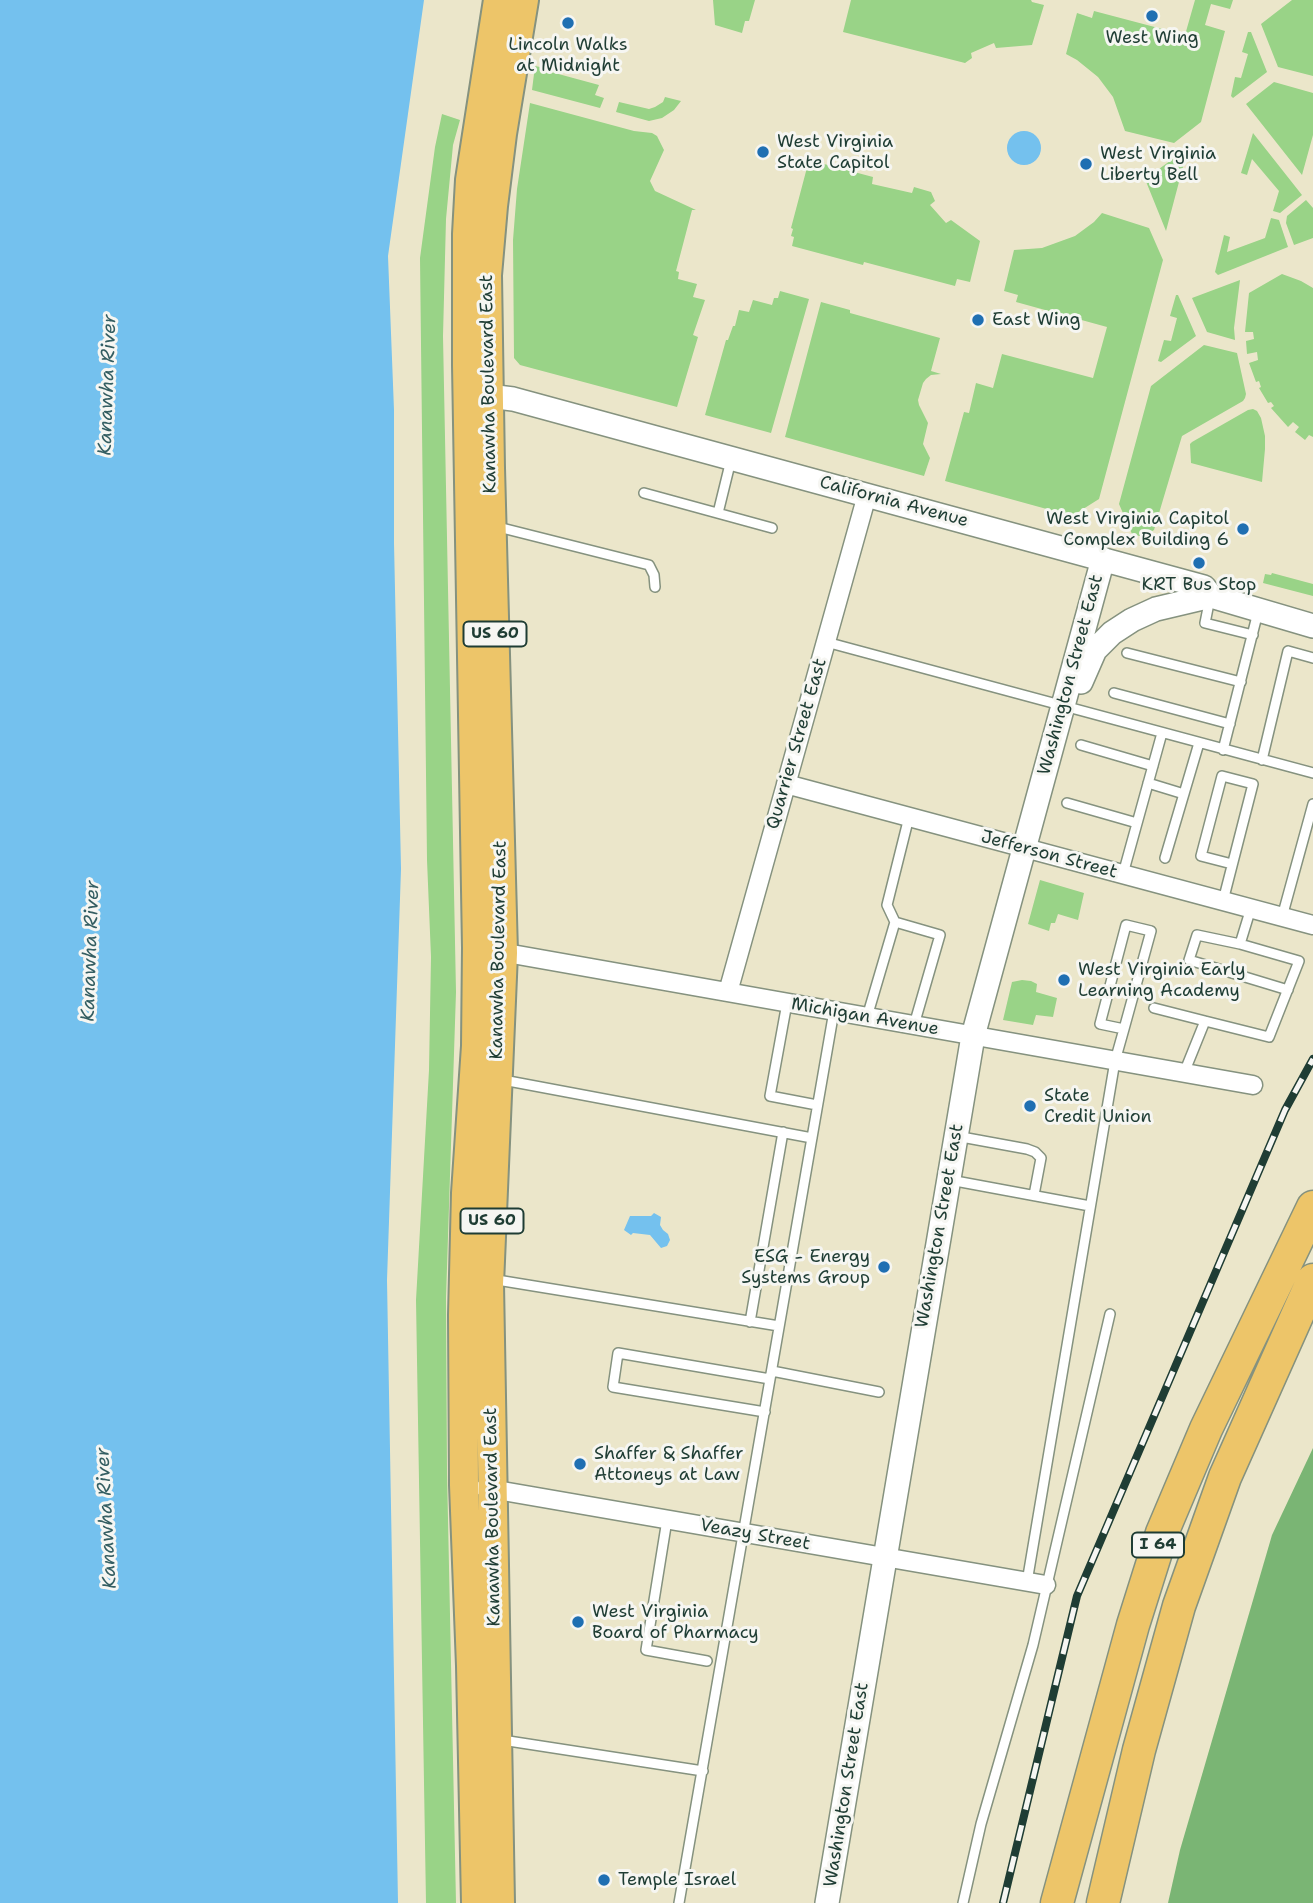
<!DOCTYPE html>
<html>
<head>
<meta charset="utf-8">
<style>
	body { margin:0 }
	canvas { display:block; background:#ebe6ca }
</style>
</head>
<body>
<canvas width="1313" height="1903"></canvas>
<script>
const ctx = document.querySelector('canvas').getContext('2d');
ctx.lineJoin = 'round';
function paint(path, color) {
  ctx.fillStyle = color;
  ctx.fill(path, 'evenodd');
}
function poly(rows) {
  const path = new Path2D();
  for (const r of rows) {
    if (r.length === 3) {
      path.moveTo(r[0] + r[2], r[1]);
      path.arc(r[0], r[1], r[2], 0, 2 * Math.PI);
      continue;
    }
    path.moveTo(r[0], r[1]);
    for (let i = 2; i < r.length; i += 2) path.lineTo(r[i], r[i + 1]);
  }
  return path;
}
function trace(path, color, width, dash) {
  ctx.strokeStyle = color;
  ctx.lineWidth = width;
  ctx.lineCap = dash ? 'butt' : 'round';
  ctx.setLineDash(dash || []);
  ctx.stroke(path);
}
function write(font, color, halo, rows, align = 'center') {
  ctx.font = font + ' "Shantell Sans",sans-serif';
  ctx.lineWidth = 6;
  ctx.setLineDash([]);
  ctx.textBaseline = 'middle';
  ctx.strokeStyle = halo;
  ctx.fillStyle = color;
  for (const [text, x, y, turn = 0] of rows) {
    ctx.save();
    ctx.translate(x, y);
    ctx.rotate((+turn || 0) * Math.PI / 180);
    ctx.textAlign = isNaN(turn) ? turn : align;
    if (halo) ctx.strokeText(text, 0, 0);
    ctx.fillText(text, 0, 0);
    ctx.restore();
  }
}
paint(poly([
	[713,0,755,0,749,21,745,21,742,33,715,25],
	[851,0,1031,0,1032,2,1044,5,1032,45,996,48,994,43,971,53,972,58,965,63,843,32],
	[1195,0,1233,0,1230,9,1211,4,1205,25,1225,31,1201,122,1174,143,1125,131,1113,97,1098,77,1077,60,1066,54,1077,13,1092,18,1094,11,1185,35],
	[1292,0,1313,0,1313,76,1278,67,1261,24],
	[1248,32,1251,32,1267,72,1233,98,1231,96,1235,77,1241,78,1248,54,1242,52],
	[535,66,540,67,540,69,599,85,595,95,604,98,600,108,532,90],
	[1274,82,1313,93,1313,135,1302,175,1246,104],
	[665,97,681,101,674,110,662,118,649,121,616,112,619,102,649,109,655,107,663,102],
	[530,103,634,131,652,133,657,136,664,150,650,181,655,191,696,210,692,210,676,271,679,272,678,279,697,284,693,297,705,300,693,335,698,337,677,407,520,365,514,358,513,240,517,189],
	[442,114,460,120,453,145,446,219,443,336,456,992,446,1298,447,1471,456,1903,426,1903,416,1300,429,1070,431,957,427,860,420,258,435,147],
	[1253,133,1302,195,1280,213,1273,211,1279,191,1252,159,1247,175,1241,173],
	[1188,148,1166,231,1145,179],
	[809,160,873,177,872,184,912,193,914,187,931,192,935,201,930,205,946,223,951,220,980,241,970,282,957,279,955,286,864,262,863,265,792,246,794,237,791,236,793,229,791,228],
	[1306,200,1313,208,1313,238,1294,245,1286,223,1287,216],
	[1102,213,1149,228,1163,260,1099,499,1072,516,945,481,964,412,969,413,976,383,993,388,1002,354,1093,378,1107,327,1016,302,1018,295,1004,291,1014,250,1042,248,1075,236,1094,222],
	[1271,218,1279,220,1288,247,1218,275,1215,272,1224,235,1230,237,1227,252,1265,238],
	[1282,274,1301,281,1313,288,1313,437,1309,435,1305,440,1295,432,1299,427,1293,422,1288,427,1271,408,1274,406,1271,402,1268,403,1259,388,1261,387,1259,381,1256,382,1249,363,1258,360,1257,352,1247,354,1246,341,1254,339,1253,332,1245,332,1249,293],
	[1240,280,1234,328,1235,340,1207,332,1192,298],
	[780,291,809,299,771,433,705,415,726,340,728,340,733,326,735,326,739,310,749,312,753,300,772,305,774,298,778,298],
	[1176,295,1178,295,1196,336,1161,362,1158,361,1164,340,1171,341,1177,318,1170,316],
	[821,302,850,310,850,313,940,338,931,371,941,374,931,375,926,379,923,383,918,400,919,405,928,423,923,444,930,458,924,476,785,437],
	[1204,345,1237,353,1246,394,1245,398,1243,401,1182,436,1154,530,1143,537,1132,534,1119,504,1151,386],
	[1253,409,1257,411,1261,418,1265,436,1265,449,1262,482,1191,463,1190,444,1192,442,1248,410],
	[1272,573,1313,584,1313,596,1263,583,1265,574,1271,575],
	[1040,880,1084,893,1078,920,1058,914,1055,923,1051,923,1049,931,1028,924],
	[1022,980,1031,981,1037,984,1036,992,1057,998,1053,1017,1036,1015,1033,1025,1003,1020,1012,982]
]), '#99d387');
paint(poly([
	[1313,1448,1313,1903,1168,1903,1180,1850,1272,1535]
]), '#7ab574');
paint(poly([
	[0,0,424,0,388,256,394,410,394,543,401,869,387,1280,398,1903,0,1903],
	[1024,148,17],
	[654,1213,661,1217,660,1225,663,1230,668,1234,670,1240,667,1246,661,1248,650,1235,633,1233,631,1235,624,1230,630,1216,651,1216]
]), '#74c1ee');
const service = poly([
	[644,493,772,528],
	[718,513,731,460],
	[494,526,649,565,654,575,655,587],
	[1210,598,1205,623,1253,635],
	[826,642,1313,773],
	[1127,653,1241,682],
	[1114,693,1230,724],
	[1081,745,1153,766],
	[1223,750,1258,612],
	[1262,760,1288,651,1313,658],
	[1148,783,1184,794],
	[1067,803,1137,823],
	[1165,858,1199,743],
	[1123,874,1162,733],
	[1223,901,1253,784,1222,776,1201,856,1232,864],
	[1282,917,1313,804],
	[895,922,940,935,914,1025],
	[1240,944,1197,935,1189,960,1288,990],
	[787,1003,770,1096,817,1105],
	[1154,1008,1205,1021],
	[867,1017,895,922,887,905,909,817],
	[1184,1073,1205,1021,1269,1037,1299,961,1240,944,1251,908],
	[503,1080,812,1138],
	[956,1136,1027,1149,1035,1152,1041,1158,1034,1195],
	[950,1180,1090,1206],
	[491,1279,779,1326],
	[750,1322,783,1132],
	[772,1371,879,1392],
	[765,1412,613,1387,618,1353,770,1379],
	[667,1520,646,1650,707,1661],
	[1027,1582,1115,1061,1124,1029,1151,931,1126,925,1100,1024,1124,1029],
	[502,1740,703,1771],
	[679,1903,834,1011],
	[963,1903,981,1824,1033,1645,1110,1314]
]);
const minor = poly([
	[786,784,1313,925],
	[495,951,1253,1085],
	[728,992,867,495],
	[485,1488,1046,1585]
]);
const tertiary = poly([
	[472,394,513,399,1204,587,1211,596,1313,626],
	[1081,682,1095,650,1112,633,1132,620,1156,609,1211,596],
	[827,1903,973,1036,1103,559]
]);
const primary = poly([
	[476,1903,471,1666,464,1485,463,1315,466,1193,476,1046,477,948,467,365,467,234,470,180,498,0],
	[500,1903,489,1284,503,953,490,468,487,275,493,206,502,134,524,0]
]);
const motorway = poly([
	[1057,1903,1133,1625,1162,1533,1206,1429,1313,1207],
	[1103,1903,1139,1750,1179,1606,1225,1477,1313,1280]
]);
trace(service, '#85927f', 12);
trace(minor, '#85927f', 21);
trace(tertiary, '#85927f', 26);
trace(primary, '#85927f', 32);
trace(motorway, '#85927f', 35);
trace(service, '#fff', 9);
trace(minor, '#fff', 18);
trace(tertiary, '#fff', 23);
trace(primary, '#edc569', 28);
trace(motorway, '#edc569', 32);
const rail = poly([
	[1003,1903,1077,1596,1285,1110,1313,1059]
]);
trace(rail, '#1f3d34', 8);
trace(rail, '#f6f6f2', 5, [16]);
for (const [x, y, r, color] of [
	[1152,16,7,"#1f6fb2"],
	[568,23,7,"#1f6fb2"],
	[763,152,7,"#1f6fb2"],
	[1086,164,7,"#1f6fb2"],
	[978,320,7,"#1f6fb2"],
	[1243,529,7,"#1f6fb2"],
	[1199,563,7,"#1f6fb2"],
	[1064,980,7,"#1f6fb2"],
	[1030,1106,7,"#1f6fb2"],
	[884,1267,7,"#1f6fb2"],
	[580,1464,7,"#1f6fb2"],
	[578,1622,7,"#1f6fb2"],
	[604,1880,7,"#1f6fb2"]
]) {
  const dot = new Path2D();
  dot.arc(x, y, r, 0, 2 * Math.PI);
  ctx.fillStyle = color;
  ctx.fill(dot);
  trace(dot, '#f6f6f2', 2.5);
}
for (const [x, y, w] of [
	[495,634,63],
	[492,1221,63],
	[1158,1545,52]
]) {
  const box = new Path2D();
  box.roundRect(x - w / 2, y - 12.5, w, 25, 5);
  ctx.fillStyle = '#f6f6f2';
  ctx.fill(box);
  trace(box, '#1f3d34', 2);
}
write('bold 16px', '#1f3d34', null, [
	["US 60",495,634],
	["US 60",492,1221],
	["I 64",1158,1545]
]);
write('18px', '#1f3d34', '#f6f6f2', [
	["West Wing",1152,38,"center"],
	["Lincoln Walks",568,45,"center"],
	["at Midnight",568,66,"center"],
	["West Virginia",777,142],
	["State Capitol",777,163],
	["West Virginia",1100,154],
	["Liberty Bell",1100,175],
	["East Wing",992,320],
	["West Virginia Capitol",1229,519,"right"],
	["Complex Building 6",1229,540,"right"],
	["KRT Bus Stop",1199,585,"center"],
	["West Virginia Early",1078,970],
	["Learning Academy",1078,991],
	["State",1044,1096],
	["Credit Union",1044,1117],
	["ESG - Energy",870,1257,"right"],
	["Systems Group",870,1278,"right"],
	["Shaffer & Shaffer",594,1454],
	["Attoneys at Law",594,1475],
	["West Virginia",592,1612],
	["Board of Pharmacy",592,1633],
	["Temple Israel",618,1880]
], 'left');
write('18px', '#1f3d34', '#f6f6f2', [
	["Kanawha Boulevard East",489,384,-91],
	["California Avenue",894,502,15],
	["Washington Street East",1071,675,-75],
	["Quarrier Street East",797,744,-74],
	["Jefferson Street",1049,855,15],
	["Kanawha Boulevard East",499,950,-89],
	["Michigan Avenue",865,1017,10],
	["Washington Street East",940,1226,-80],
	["Kanawha Boulevard East",493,1517,-91],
	["Veazy Street",755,1535,10],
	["Washington Street East",847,1785,-81]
]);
write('italic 19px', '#345e62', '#f6f6f2', [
	["Kanawha River",108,385,-88],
	["Kanawha River",91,951,-88],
	["Kanawha River",107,1518,-93]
]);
</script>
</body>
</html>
